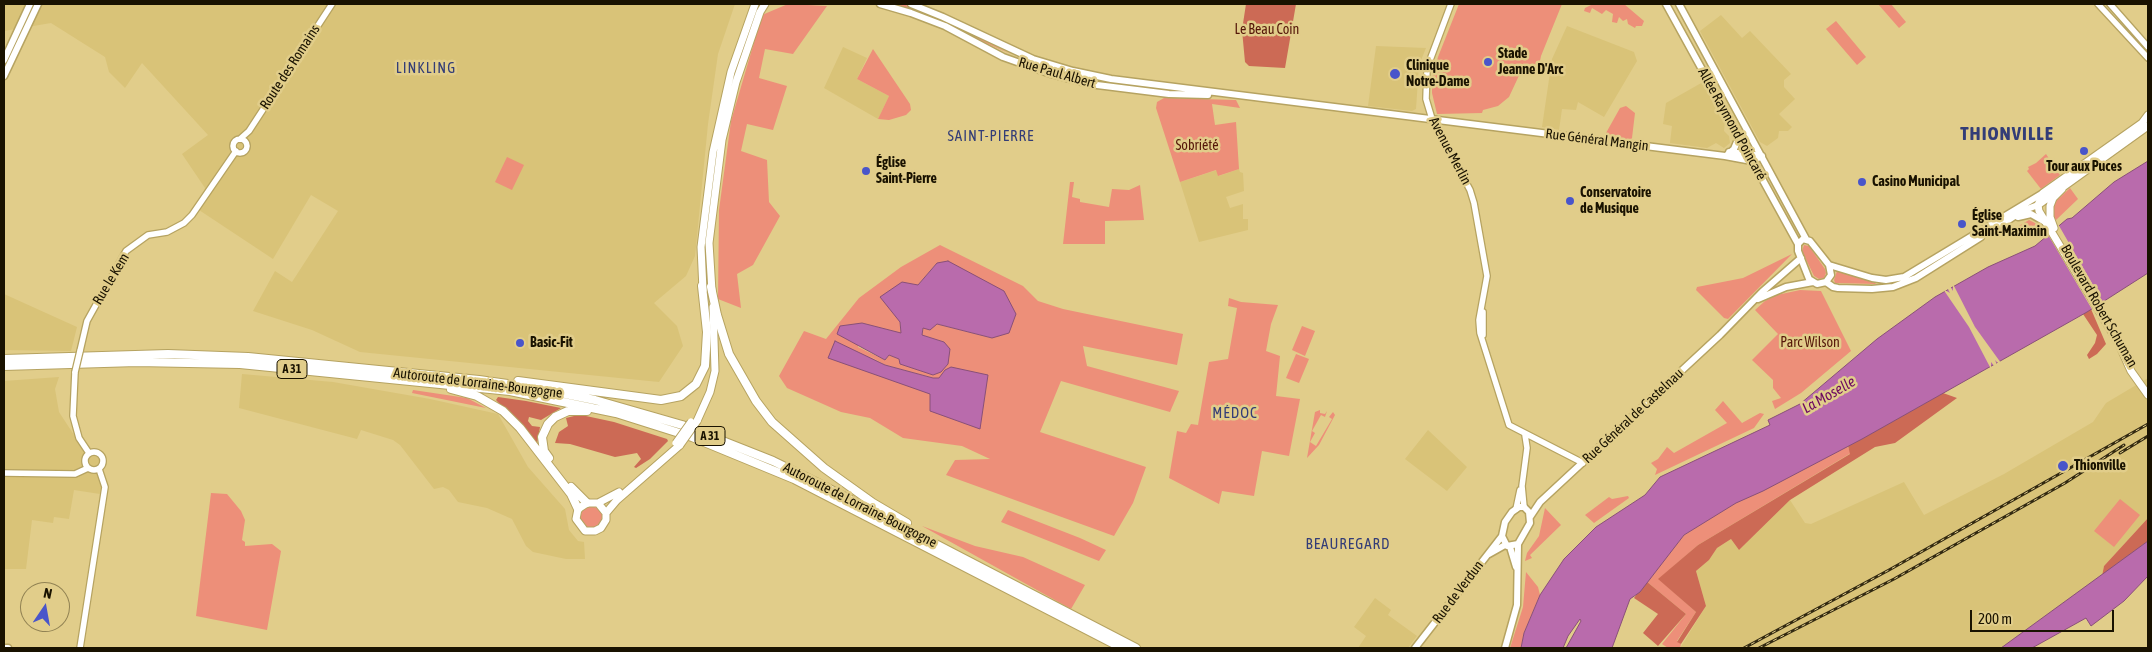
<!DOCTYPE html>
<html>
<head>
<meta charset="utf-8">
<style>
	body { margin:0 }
	#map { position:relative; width:2152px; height:652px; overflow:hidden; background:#e1cd8a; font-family:"Asap Condensed",sans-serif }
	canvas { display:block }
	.frame { position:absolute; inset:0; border:5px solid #191200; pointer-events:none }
	.north { position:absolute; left:20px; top:582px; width:50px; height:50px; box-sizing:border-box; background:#e1cd8a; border:1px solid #918253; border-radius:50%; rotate:12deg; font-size:14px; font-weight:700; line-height:20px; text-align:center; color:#191200 }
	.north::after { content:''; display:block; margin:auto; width:18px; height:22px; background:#4955ca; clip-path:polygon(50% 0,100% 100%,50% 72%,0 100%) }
	.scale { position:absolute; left:1970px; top:610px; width:144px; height:22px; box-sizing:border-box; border:2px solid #191200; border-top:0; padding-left:6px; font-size:15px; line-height:18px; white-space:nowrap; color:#191200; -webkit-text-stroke:4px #e1cd8a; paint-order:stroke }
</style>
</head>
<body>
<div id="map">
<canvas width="2152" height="652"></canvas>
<div class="frame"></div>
<div class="north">N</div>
<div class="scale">200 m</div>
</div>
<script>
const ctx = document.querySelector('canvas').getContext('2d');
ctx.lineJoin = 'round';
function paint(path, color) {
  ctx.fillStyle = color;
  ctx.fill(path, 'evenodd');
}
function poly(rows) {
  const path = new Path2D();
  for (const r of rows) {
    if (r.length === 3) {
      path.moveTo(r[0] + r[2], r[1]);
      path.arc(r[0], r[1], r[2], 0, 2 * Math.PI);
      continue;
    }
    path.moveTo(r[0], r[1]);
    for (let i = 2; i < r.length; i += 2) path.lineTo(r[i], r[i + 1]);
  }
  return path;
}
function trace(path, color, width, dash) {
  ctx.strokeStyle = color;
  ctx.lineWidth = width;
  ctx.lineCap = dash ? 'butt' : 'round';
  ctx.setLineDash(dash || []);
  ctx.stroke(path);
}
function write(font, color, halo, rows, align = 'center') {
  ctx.font = font + ' "Asap Condensed",sans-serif';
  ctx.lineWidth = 5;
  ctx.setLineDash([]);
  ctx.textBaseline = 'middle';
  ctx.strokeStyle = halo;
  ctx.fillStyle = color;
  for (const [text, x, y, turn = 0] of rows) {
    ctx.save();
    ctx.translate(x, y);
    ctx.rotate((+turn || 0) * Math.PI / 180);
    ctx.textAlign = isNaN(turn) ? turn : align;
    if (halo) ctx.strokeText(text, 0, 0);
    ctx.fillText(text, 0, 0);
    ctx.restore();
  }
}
paint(poly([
	[4,4,735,4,718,54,708,124,695,256,686,276,654,303,677,326,683,346,659,382,360,352,312,330,253,311,275,271,292,282,338,211,311,195,273,259,199,210,205,188,182,154,208,135,142,63,125,88,109,72,105,57,51,23,4,31],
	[1721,15,1742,38,1750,31,1791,74,1784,80,1784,87,1795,99,1779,114,1792,127,1788,131,1779,131,1778,138,1767,146,1760,142,1700,31],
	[1567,26,1634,52,1637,61,1604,117,1578,102,1576,110,1562,109,1559,130,1542,127,1552,59],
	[1376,46,1426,48,1419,65,1416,109,1412,111,1368,106],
	[843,47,867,58,857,79,889,96,878,119,824,88],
	[1703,82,1725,121,1724,131,1729,136,1730,143,1724,148,1716,143,1707,148,1670,143,1672,126,1663,124,1666,103],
	[1239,169,1240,172,1243,173,1244,191,1226,197,1230,208,1243,204,1243,219,1248,219,1248,230,1199,242,1180,182,1217,170,1219,176],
	[4,294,77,327,71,351,4,350],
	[242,374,333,382,430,399,498,414,528,467,565,509,569,530,578,541,584,542,585,559,566,559,533,552,526,546,512,519,487,508,458,502,449,490,443,487,434,489,400,445,393,440,361,430,357,439,239,408],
	[59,377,55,389,59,412,74,435,99,459,102,480,100,494,74,490,69,519,54,517,53,523,32,520,26,569,4,569,4,381],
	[2148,378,2148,518,2104,566,2102,576,2001,648,1680,648,1706,606,1696,571,1709,560,1717,548,1731,539,1739,550,1790,500,1805,523,1811,524,1904,482,1924,515,2004,474,2093,422,2106,403],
	[1428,430,1467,467,1447,491,1405,459],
	[1375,598,1391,610,1388,615,1417,636,1408,648,1358,648,1366,636,1354,627]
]), '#d9c378');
paint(poly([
	[788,4,827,6,793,54,765,49,759,78,787,86,773,130,747,124,741,151,767,160,769,202,780,216,753,265,737,274,741,308,718,299,719,210,731,121,762,15],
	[890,4,903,4,932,15,1013,55,921,14],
	[1459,4,1562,4,1541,56,1538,71,1523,67,1509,97,1498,106,1483,110,1482,113,1437,114,1432,93,1432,78,1438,57],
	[1593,4,1624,4,1644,21,1642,26,1636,26,1635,28,1628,24,1627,19,1623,21,1619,17,1617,23,1612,22,1613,14,1606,10,1602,14,1592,8,1590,13,1584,11,1585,8],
	[1878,4,1891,4,1906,22,1899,28],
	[1836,21,1866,57,1857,65,1826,29],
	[873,49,910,104,911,110,906,115,889,120,878,119,889,96,857,79],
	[1028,60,1076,75,1144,87,1143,88,1088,81,1025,63],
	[1164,98,1236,100,1240,108,1212,104,1215,125,1236,122,1239,169,1218,176,1216,170,1180,182,1156,108,1157,102],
	[1626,106,1635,113,1632,138,1629,141,1609,138,1606,133,1620,108],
	[2046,154,2060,175,2041,189,2027,171,2029,169,2028,167,2036,163],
	[507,157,524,165,512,190,495,182],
	[1070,182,1074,182,1072,197,1080,199,1080,202,1109,207,1112,189,1129,190,1140,185,1144,220,1105,221,1105,244,1063,244],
	[2070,188,2078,199,2056,220,2053,216,2053,204],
	[2029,220,2043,227,2024,238,2017,227],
	[940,245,1023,286,1038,301,1063,309,1183,334,1177,365,1083,346,1087,366,1179,391,1170,412,1061,381,1040,432,1146,467,1133,503,1114,536,946,475,955,460,990,459,962,446,903,438,870,418,841,412,787,388,779,376,804,331,826,339,859,298,901,267],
	[937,263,992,338,937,324,923,328,921,335,944,342,948,364,934,375,901,364,899,359,889,355,885,360,858,347,862,323,901,334,900,322,918,285],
	[868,355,885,365,933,378,939,379,945,370,930,411,930,394],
	[1804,245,1809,246,1825,269,1826,273,1824,278,1819,279,1814,276,1802,251],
	[1792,254,1728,319,1724,318,1696,290,1697,287,1743,278],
	[1837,271,1875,283,1876,284,1835,283,1834,280],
	[1800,290,1821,291,1851,351,1801,393,1775,409,1772,401,1781,398,1773,388,1773,380,1752,360,1778,334,1755,310,1765,301,1777,295],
	[1229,298,1241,302,1278,305,1271,324,1266,351,1280,356,1276,396,1300,399,1289,456,1262,451,1254,496,1222,491,1219,504,1169,478,1177,431,1186,433,1191,424,1198,425,1209,362,1228,359,1237,308,1228,306],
	[1302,326,1315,331,1305,356,1292,350],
	[1296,354,1309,359,1299,383,1286,378],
	[413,390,467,398,486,408,412,393],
	[1723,401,1742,423,1760,413,1764,414,1754,428,1655,475,1657,469,1651,463,1658,459,1667,447,1674,453,1727,423,1715,410],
	[1320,410,1320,413,1325,414,1327,411,1325,417,1321,415,1312,431,1315,433,1310,442,1316,446,1332,419,1329,417,1333,412,1335,415,1319,445,1307,458,1315,412],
	[1847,446,1851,453,1698,545,1659,579,1696,612,1677,641,1681,644,1680,648,1668,648,1662,644,1686,614,1646,581,1684,535,1736,502],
	[211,493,227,494,241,511,245,520,242,540,245,542,245,546,272,544,281,551,267,630,196,616],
	[1628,496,1629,498,1594,523,1585,515,1609,497,1612,499],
	[2120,499,2140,515,2114,547,2094,531],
	[590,506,598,508,603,514,600,525,594,529,586,528,580,519,582,511],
	[1545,508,1561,525,1530,555,1532,558,1525,561,1527,553,1539,536],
	[1008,510,1080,538,1106,550,1099,561,1001,522],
	[922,526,975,546,1023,557,1085,585,1071,609],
	[1526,572,1538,587,1540,595,1524,633,1521,648,1510,648,1523,607]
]), '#ed8f79');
paint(poly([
	[1246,4,1296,4,1285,68,1249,66,1245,62,1242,30],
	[2091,309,2106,344,2097,354,2089,359,2087,355,2095,343,2097,335,2083,314],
	[1943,393,1957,398,1895,443,1875,447,1790,500,1739,550,1731,539,1717,548,1709,560,1696,571,1706,606,1681,644,1677,642,1696,612,1658,579,1698,545,1850,454,1848,446],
	[498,397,526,401,561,408,541,420,529,417,528,421,532,426,540,427,537,444,496,400],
	[574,416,586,416,614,422,667,439,668,441,650,459,636,468,634,467,641,459,637,453,615,457,570,444,555,443,559,432,568,426,566,418],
	[2148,518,2148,541,2102,576,2104,566],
	[1646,581,1686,614,1658,646,1643,633,1658,614,1634,598]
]), '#cc6a55');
const water = poly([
	[2148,161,2148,273,2087,312,1862,439,1763,491,1736,503,1684,535,1640,592,1630,599,1612,648,1566,648,1581,621,1580,619,1568,636,1563,648,1521,648,1524,633,1540,595,1564,559,1596,527,1645,495,1660,477,1770,425,1768,420,1800,404,1877,339,1935,297,1988,267,2035,246,2067,219,2072,218,2114,182,2148,161],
	[948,261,1004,291,1016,314,1009,333,992,338,937,324,930,330,923,328,922,335,944,342,950,349,948,364,941,372,933,375,900,364,899,359,889,355,885,360,837,334,840,326,862,323,901,333,900,322,880,297,902,282,918,285,937,263,948,261],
	[835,341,885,365,933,378,939,378,945,370,951,367,988,375,980,429,930,411,930,394,828,358,835,341],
	[2148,541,2148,576,2124,601,2091,626,2086,618,2032,648,2001,648,2148,541]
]);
paint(water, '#b96bac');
trace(water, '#895078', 1);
paint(poly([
	[2058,224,2104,304,2093,311,2047,233],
	[1953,284,1975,327,2001,363,1999,364,1995,360,1997,365,1995,367,1991,362,1991,369,1969,327,1943,289,1950,293,1947,287,1950,286,1953,291]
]), '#e1cd8a');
const tertiary = poly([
	[1451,4,1427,68,1426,99,1432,119,1470,190,1474,203,1487,276,1479,320,1480,333,1509,425,1583,463],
	[2098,4,2148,58],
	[2110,4,2148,47],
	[240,146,7],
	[240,139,249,131,332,4],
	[1483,335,1483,312],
	[80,351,87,321,126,251,148,235,167,232,184,223,192,215,236,151],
	[75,372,73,416,79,438,89,453],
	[94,461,9],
	[4,473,75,474,88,468],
	[1524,507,1522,486,1527,448,1525,435],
	[1516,509,1520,490],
	[80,648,105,487,99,469]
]);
const secondary = poly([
	[880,4,911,13,945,26,1003,57,1051,74,1089,84,1169,94,1208,95],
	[911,4,943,17,1033,59,1073,71,1111,79,1725,156,1752,161,1762,156],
	[1666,4,1798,244,1798,251,1809,279,1817,284,1826,282,1831,275,1829,265,1810,241,1803,239,1798,244],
	[1679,4,1806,239],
	[4,60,30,4],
	[4,76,38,4],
	[1729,152,1762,156],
	[1728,154,1734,149,1739,137],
	[2018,217,2031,214,2045,222],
	[2001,225,2022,211,2038,205],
	[1829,265,1872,278,1886,280,1904,277,2043,193],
	[1826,282,1833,287,1838,288,1872,289,1893,287,1916,278,1981,237],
	[1758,299,1786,287,1813,282],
	[1519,507,1524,507,1529,512,1530,523,1518,544,1507,546,1502,536,1505,522,1512,512,1519,507],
	[1530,517,1540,502,1720,335,1762,292,1801,258],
	[1510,547,1516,567],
	[1489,554,1505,545],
	[4,648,8,648],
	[1415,648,1502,536],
	[1505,648,1517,605,1518,544]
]);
const primary = poly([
	[2148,115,2142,123,2043,193,2038,205,2039,211,2119,344,2131,371,2148,395],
	[2038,205,2148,126],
	[2054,228,2050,217,2050,206,2053,198,2062,189],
	[703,290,701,247,713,152,731,72,755,4],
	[712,291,709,243,722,140,736,82,760,12,765,4],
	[697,421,710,392,715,371,713,307],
	[598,503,619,492],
	[606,513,598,503,587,503,578,509,576,519,585,531,595,531,601,528,606,520,606,513,617,500,680,445]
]);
const motorway = poly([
	[711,287,717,315,729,354,756,401,772,422,824,468,873,503,907,523],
	[4,359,168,354,248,357,479,380,536,388,595,400,682,425,773,461,816,482,1136,648],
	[4,366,137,362,240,364,510,391,616,413,692,437,794,479,1122,648],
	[518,381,661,400,681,396,696,384,705,366,707,332,702,286],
	[451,389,477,396,503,411,520,428,571,494,578,509],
	[549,458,544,451,542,437,548,424,555,417,568,411,587,411],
	[571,487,587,503]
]);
trace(tertiary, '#b6a361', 8);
trace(secondary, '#b6a361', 9);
trace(primary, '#b6a361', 9);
trace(motorway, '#b6a361', 10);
trace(tertiary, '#fff', 5.5);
trace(secondary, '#fff', 6);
trace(primary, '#fff', 7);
trace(motorway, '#fff', 8);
const rail = poly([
	[2120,453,2148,436],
	[1744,648,1889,570,2148,424],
	[1759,648,1894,579,2065,483,2124,445]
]);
trace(rail, '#322911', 3);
trace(rail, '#e1cd8a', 1, [4]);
const tertiaryBridge = poly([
	[75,372,80,351]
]);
const primaryBridge = poly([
	[676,443,691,422],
	[680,445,697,421]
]);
trace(tertiaryBridge, '#b6a361', 8, []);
trace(primaryBridge, '#b6a361', 9, []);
trace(tertiaryBridge, '#fff', 5.5);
trace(primaryBridge, '#fff', 7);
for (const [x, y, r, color] of [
	[1488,62,5,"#4955ca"],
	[1395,74,6,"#4955ca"],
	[2084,151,5,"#4955ca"],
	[866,171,5,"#4955ca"],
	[1862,182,5,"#4955ca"],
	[1570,201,5,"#4955ca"],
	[1962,224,5,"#4955ca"],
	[520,343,5,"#4955ca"],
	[2063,466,6,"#4955ca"]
]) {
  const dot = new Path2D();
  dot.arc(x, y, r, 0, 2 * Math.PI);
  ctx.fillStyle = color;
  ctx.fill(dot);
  trace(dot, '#e1cd8a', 2);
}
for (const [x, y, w] of [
	[292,369,30],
	[710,436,30]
]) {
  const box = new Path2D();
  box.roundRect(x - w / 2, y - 9.5, w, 19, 4);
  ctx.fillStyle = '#e1cd8a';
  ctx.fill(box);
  trace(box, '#191200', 1);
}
write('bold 12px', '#191200', null, [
	["A 31",292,369],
	["A 31",710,436]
]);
write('14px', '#551709', '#e1cd8a', [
	["Le Beau Coin",1267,30],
	["Sobriété",1197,146],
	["Parc Wilson",1810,343]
]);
write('bold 14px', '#191200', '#e1cd8a', [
	["Stade",1498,54],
	["Jeanne D'Arc",1498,70],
	["Clinique",1406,66],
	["Notre-Dame",1406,82],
	["Église",876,163],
	["Saint-Pierre",876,179],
	["Tour aux Puces",2084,167,"center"],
	["Casino Municipal",1872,182],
	["Conservatoire",1580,193],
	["de Musique",1580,209],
	["Église",1972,216],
	["Saint-Maximin",1972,232],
	["Basic-Fit",530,343],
	["Thionville",2074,466]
], 'left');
write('14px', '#191200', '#e1cd8a', [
	["Route des Romains",290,67,-57],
	["Rue Paul Albert",1057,73,16],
	["Allée Raymond Poincaré",1732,124,61],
	["Rue Général Mangin",1597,140,7],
	["Avenue Merlin",1450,151,62],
	["Rue le Kem",111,279,-59],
	["Boulevard Robert Schuman",2099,306,60],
	["Autoroute de Lorraine-Bourgogne",478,383,7],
	["Rue Général de Castelnau",1633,416,-43],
	["Autoroute de Lorraine-Bourgogne",860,505,27],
	["Rue de Verdun",1458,592,-53]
]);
ctx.letterSpacing = '1px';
write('15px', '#333d77', '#e1cd8a', [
	["LINKLING",426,68],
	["SAINT-PIERRE",991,136],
	["MÉDOC",1235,413],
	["BEAUREGARD",1348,544]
]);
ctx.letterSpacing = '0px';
write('italic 15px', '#6c0761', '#e1cd8a', [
	["La Moselle",1829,395,-30]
]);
ctx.letterSpacing = '1px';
write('bold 19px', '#333d77', '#e1cd8a', [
	["THIONVILLE",2007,134]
]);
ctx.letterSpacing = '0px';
</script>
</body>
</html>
